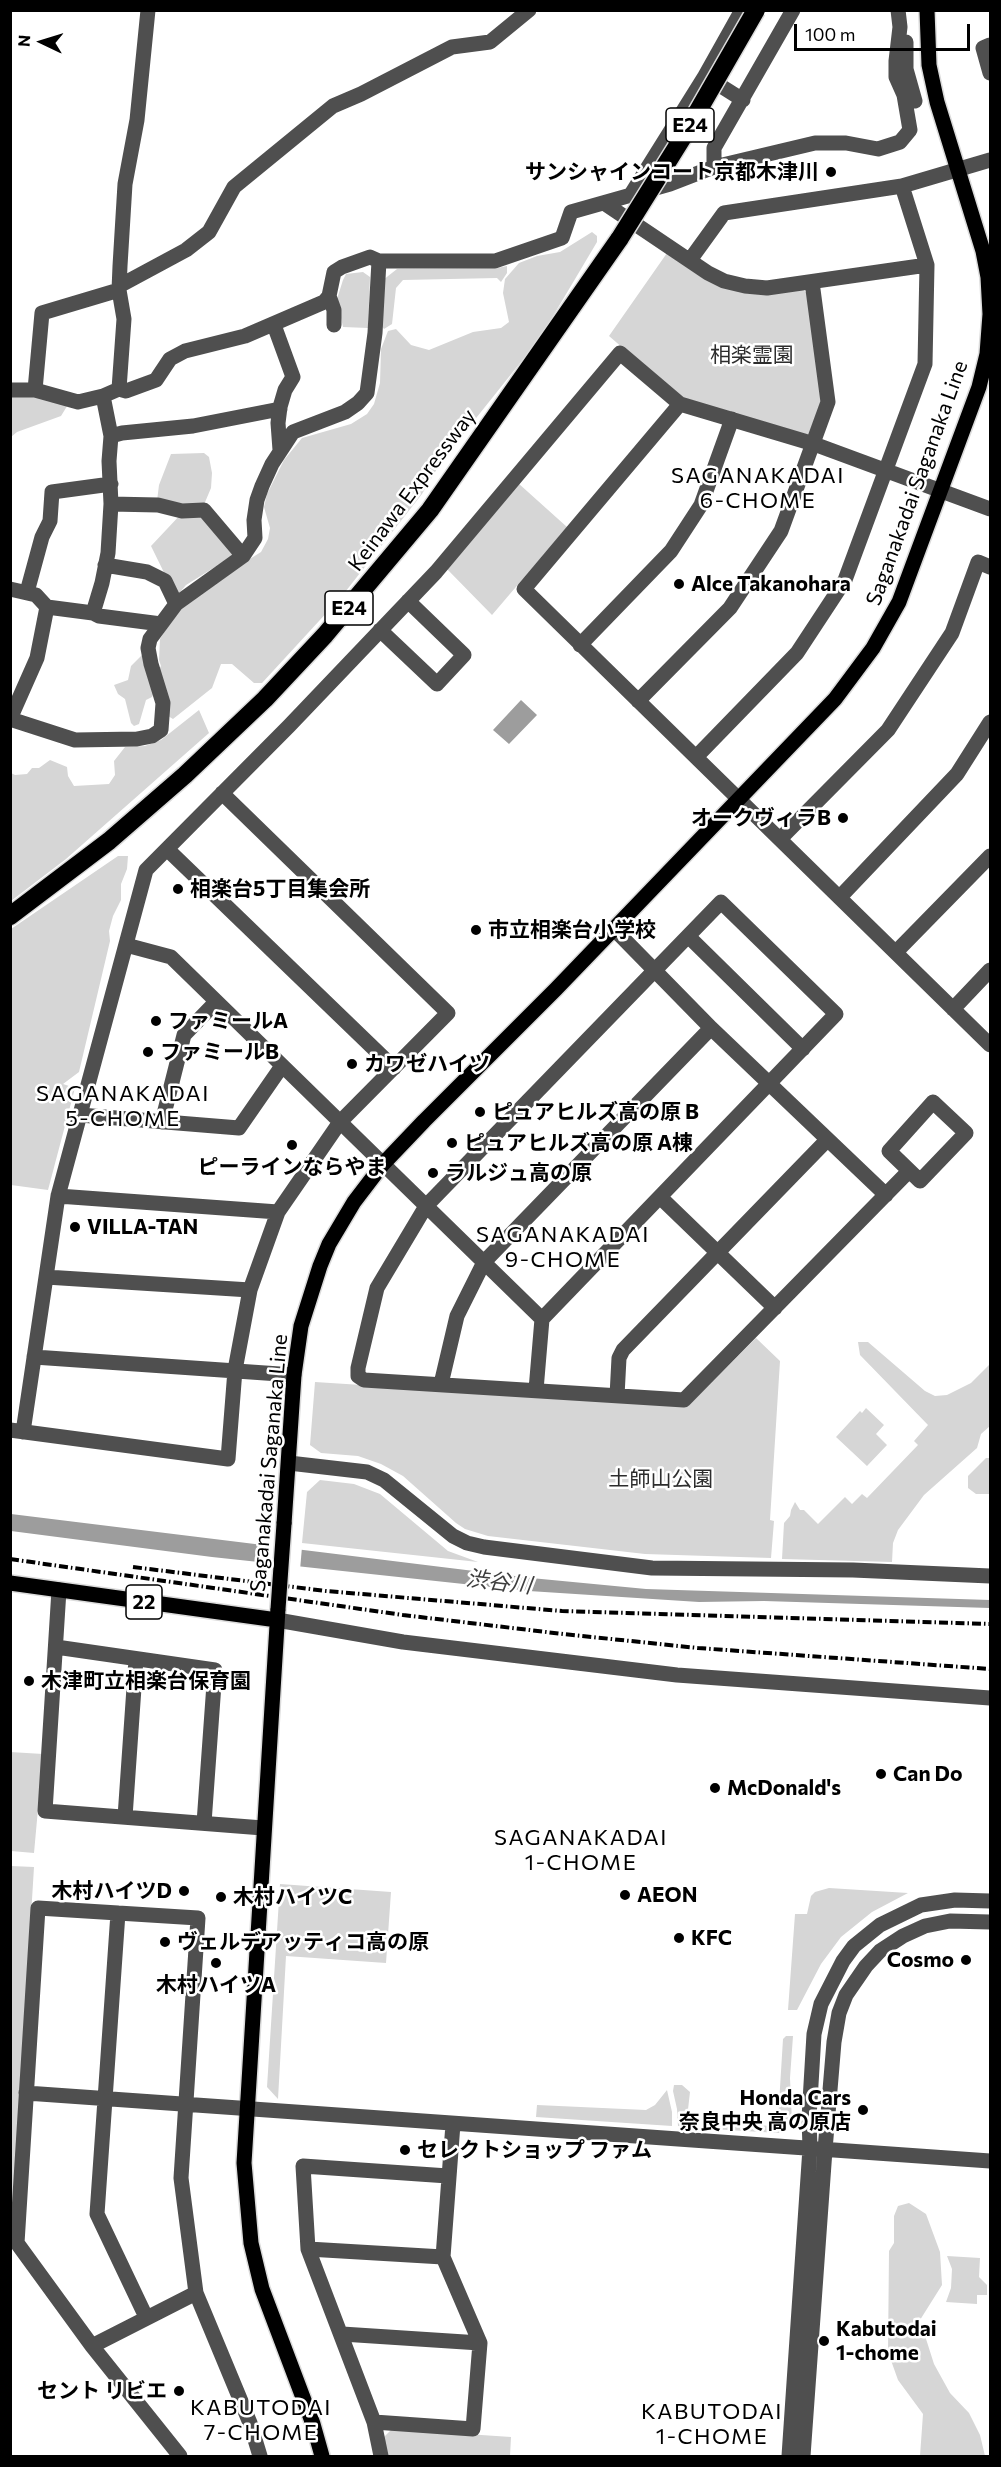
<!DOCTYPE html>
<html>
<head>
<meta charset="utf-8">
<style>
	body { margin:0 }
	#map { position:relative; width:1001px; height:2467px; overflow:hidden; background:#fff; font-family:Commissioner,sans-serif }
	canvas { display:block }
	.frame { position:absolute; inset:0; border:12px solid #000; pointer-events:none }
	.north { position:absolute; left:12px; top:12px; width:60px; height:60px; -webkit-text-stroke:4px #fff; paint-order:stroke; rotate:274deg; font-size:16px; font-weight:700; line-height:24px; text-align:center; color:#000 }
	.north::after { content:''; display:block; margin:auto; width:21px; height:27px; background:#000; clip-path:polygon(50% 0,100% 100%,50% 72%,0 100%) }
	.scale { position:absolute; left:794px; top:24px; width:176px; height:27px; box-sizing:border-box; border:3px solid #000; border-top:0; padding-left:8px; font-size:18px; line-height:21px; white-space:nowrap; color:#000; -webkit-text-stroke:4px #fff; paint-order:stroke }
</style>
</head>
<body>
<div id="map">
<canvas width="1001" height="2467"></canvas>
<div class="frame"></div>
<div class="north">N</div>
<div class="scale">100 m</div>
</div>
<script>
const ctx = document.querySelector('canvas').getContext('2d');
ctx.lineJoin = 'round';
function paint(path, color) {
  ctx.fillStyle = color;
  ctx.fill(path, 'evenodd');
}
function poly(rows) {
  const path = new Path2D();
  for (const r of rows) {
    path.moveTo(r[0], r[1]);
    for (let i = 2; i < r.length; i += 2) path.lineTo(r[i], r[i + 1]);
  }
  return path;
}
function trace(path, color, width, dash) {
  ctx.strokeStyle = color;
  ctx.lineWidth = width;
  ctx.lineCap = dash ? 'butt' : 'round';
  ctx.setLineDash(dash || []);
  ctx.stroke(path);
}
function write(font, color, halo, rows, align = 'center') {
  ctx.font = font + ' Commissioner,"Noto Sans JP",sans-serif';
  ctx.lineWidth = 5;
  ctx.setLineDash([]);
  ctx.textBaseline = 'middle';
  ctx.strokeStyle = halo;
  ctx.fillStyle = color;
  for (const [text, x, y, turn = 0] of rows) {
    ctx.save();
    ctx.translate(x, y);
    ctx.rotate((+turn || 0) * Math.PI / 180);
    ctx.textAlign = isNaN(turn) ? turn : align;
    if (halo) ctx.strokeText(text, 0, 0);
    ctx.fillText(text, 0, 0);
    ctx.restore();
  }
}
paint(poly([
	[592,232,597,236,597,242,540,338,441,462,422,494,342,596,262,683,254,683,232,664,221,664,212,688,173,719,168,716,158,671,161,666,159,660,160,639,176,613,208,585,261,552,268,539,270,528,264,507,267,494,284,460,302,438,351,424,367,414,374,404,380,383,381,349,388,331,396,329,411,345,429,350,473,332,501,328,509,322,503,293,505,279,519,263,537,256,560,252],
	[667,253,703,277,802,289,807,293,823,402,812,433,806,435,683,400,609,336],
	[507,266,507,273,501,282,497,278,403,280,396,288,392,324,384,329,381,325,383,280,397,269,497,268],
	[363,272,370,277,368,328,343,327,337,299,343,280,346,274],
	[11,392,69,403,61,416,17,432,11,437],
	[204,453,209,457,212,473,211,488,203,507,157,501,159,485,171,454],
	[518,483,567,527,492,615,446,568],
	[201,512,236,554,186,585,176,597,151,546,182,513],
	[142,655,154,692,152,697,146,700,139,724,134,726,131,723,125,699,118,694,114,685,128,680,131,666],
	[199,710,209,733,66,859,11,901,11,773,15,775,27,774,32,768,39,768,50,760,67,767,68,776,74,786,109,784,115,775,114,761,125,747,145,746,161,740],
	[118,856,128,856,127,869,121,884,121,900,113,916,109,931,110,941,79,1072,63,1084,75,1088,48,1190,11,1185,11,929],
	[756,1338,780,1361,770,1520,774,1521,771,1558,645,1554,488,1536,465,1529,456,1523,403,1476,381,1464,358,1456,321,1453,310,1445,315,1382,688,1406],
	[858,1342,868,1342,925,1391,935,1396,947,1395,971,1383,990,1364,990,1426,981,1434,977,1448,924,1495,898,1530,893,1543,892,1562,782,1559,784,1523,790,1516,791,1510,795,1502,800,1510,804,1510,818,1524,845,1497,852,1504,862,1494,867,1498,918,1445,914,1441,928,1425,860,1355],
	[866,1408,884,1425,876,1434,887,1445,867,1466,836,1437,860,1411,862,1413],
	[986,1458,990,1458,990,1494,976,1494,968,1488,968,1476],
	[320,1480,354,1484,380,1494,448,1551,478,1562,302,1543,307,1492],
	[10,1752,43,1754,34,1853,11,1851],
	[11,1866,34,1867,11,2240],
	[280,1884,391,1892,386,1963,286,1956,278,2099,267,2087],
	[829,1888,908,1893,872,1912,841,1937,821,1964,797,2010,788,2010,795,1914,807,1914,811,1896,815,1892],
	[786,2036,793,2036,790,2078,792,2122,779,2133,711,2129,709,2122,772,2126,778,2120,783,2039],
	[674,2085,682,2085,690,2092,686,2127,678,2126,677,2109,673,2091],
	[667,2090,672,2112,672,2126,536,2117,537,2105,646,2110,655,2105],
	[909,2203,926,2214,940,2252,942,2285,920,2320,934,2364,950,2393,969,2413,980,2435,985,2456,920,2456,923,2414,898,2380,888,2352,889,2251,894,2243,894,2216,898,2206],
	[947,2256,980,2258,979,2277,987,2285,987,2295,977,2295,977,2304,946,2302,951,2288,952,2269],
	[392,2429,511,2437,510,2456,388,2456,384,2437]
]), '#d6d6d6');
paint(poly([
	[521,700,537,715,509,744,493,730],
	[11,1514,531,1578,646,1589,990,1600,990,1608,764,1601,699,1602,529,1591,212,1557,11,1531]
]), '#9d9d9d');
paint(poly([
	[267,1543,302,1547,300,1570,265,1566]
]), '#fff');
const major = poly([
	[284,1524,294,1375,301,1326,320,1266,329,1244,354,1202,383,1164,424,1121,556,989,835,699,873,648,899,602,979,387,987,354,990,314,988,277,983,251,937,102,929,65,927,10],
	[10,1583,277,1620],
	[278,1609,244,2163,251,2243,262,2289,313,2424,322,2456]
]);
const highway = poly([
	[10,916,109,841,185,775,265,699,325,635,430,510,620,238]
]);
trace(major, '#dbdbdb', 18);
trace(highway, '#dbdbdb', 21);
trace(poly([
	[906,42,906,69,915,101],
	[990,45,983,48,990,73],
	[705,76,742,10],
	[714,167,714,148,793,10],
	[630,196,705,76,743,100],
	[604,203,708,273,724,281,745,286,767,288,927,265,902,186,990,160],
	[690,260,724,213,902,186],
	[121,285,186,250,209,232,234,187,333,106,361,94,452,47,490,42,529,10],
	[329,296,334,310,334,325],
	[274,325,293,377,285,390,280,407,278,423,280,450],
	[119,389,124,319,119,290,120,266,125,184,137,120,148,10],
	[10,390,35,390,78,402,103,396,119,389,126,391,156,380,170,359,185,351,245,336,324,302,329,296,334,272,342,267,370,257,379,261,495,261,562,238,571,212,670,184,714,167,815,143,846,143,878,149,900,142,910,130,904,95,896,77,896,61,900,27,898,10],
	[35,390,42,313,119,290],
	[680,404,524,589,990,1045],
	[111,436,122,433,193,426,280,409],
	[111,504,158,505,182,511,204,510,243,556],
	[105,565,147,572,165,581,176,604],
	[10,589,36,595,47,607,37,658,10,719],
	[27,592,42,537,50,521,52,492,111,484],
	[47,607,93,613,102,583,108,553,111,504,109,461,111,436,103,396],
	[93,613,99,616,161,624],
	[380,630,437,684,464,655,408,601],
	[580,645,671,551,701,505,732,419],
	[638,701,730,608,781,531,828,402,812,282],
	[10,719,75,740,137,739,152,736,161,730,163,703,151,664,148,648,150,639,176,604,243,556,255,538,254,520,257,500,262,486,272,464,293,432,345,412,358,403,367,393,375,333,379,261],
	[696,757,797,653,845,580,925,364,927,265],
	[780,839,888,730,952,633,978,562,990,567],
	[167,849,394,1068],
	[840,897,957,774,990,722],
	[614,929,711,1028,886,1195],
	[688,936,803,1049],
	[126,945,171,957,542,1319],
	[896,952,990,856],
	[953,1009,990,970],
	[933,1102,966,1133,920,1181,889,1151,933,1102],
	[80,1115,239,1128,282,1066],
	[162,1122,184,1035,215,1003],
	[58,1196,278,1212],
	[660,1197,775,1308],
	[46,1277,250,1290],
	[34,1357,294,1375],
	[441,1384,457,1316,484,1262,711,1028],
	[536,1390,542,1319,836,1014,721,902,426,1206,377,1288,358,1368,358,1376,364,1380,684,1400,909,1171],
	[617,1396,619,1358,623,1350,827,1140],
	[10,1430,228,1459,235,1370,250,1290,278,1212,340,1122,448,1013,222,793],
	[23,1432,58,1196,146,870,289,726,436,572,620,353,680,404,814,444,990,509],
	[289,1463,367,1472,384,1480,453,1536,467,1543,484,1547,652,1568,853,1570,990,1576],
	[59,1590,45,1811,263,1828],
	[277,1620,403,1642,677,1675,990,1698],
	[56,1647,215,1670,204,1823],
	[125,1817,136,1659],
	[118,1913,97,2214,146,2317],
	[26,2093,990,2161],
	[308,2249,443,2257],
	[342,2334,480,2343],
	[92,2346,196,2293],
	[374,2422,473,2429,480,2343,443,2257,453,2124],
	[180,2456,92,2346,17,2243,38,1908,198,1918,181,2178,196,2293,250,2423,260,2456],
	[381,2456,374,2422,308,2249,303,2166,448,2176],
	[789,2456,810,2148,809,2118,814,2034,821,2004,843,1961,854,1946,880,1925,921,1905,955,1900,990,1901],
	[803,2456,825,2150,834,2042,839,2013,846,1995,866,1966,880,1951,903,1936,925,1926,950,1921,990,1922]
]), '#4f4f4f', 15);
trace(major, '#000', 15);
trace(highway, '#000', 18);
trace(poly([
	[10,1559,403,1615,563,1634,698,1648,990,1669],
	[133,1567,326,1591,562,1611,990,1624]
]), '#000', 4, [9, 3, 1.5, 3]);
const majorBridge = poly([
	[278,1609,284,1524]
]);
const highwayBridge = poly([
	[620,238,683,137,756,10]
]);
trace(majorBridge, '#dbdbdb', 18, []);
trace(highwayBridge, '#dbdbdb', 21, []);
trace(majorBridge, '#000', 15);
trace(highwayBridge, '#000', 18);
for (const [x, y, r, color] of [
	[831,172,6,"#000"],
	[679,584,6,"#000"],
	[843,818,6,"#000"],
	[178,889,6,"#000"],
	[476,930,6,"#000"],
	[156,1021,6,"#000"],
	[148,1052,6,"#000"],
	[352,1064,6,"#000"],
	[480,1112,6,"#000"],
	[452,1143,6,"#000"],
	[292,1145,6,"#000"],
	[433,1173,6,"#000"],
	[75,1227,6,"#000"],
	[29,1681,6,"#000"],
	[881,1774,6,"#000"],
	[715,1788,6,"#000"],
	[184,1891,6,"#000"],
	[625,1895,6,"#000"],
	[221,1897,6,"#000"],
	[679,1938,6,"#000"],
	[165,1942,6,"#000"],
	[966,1960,6,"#000"],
	[216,1963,6,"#000"],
	[863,2110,6,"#000"],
	[405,2150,6,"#000"],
	[824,2341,6,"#000"],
	[179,2391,6,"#000"]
]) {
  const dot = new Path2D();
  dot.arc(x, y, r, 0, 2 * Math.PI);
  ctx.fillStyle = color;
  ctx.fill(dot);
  trace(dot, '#fff', 2);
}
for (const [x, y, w] of [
	[690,125,48],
	[349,608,48],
	[144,1602,36]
]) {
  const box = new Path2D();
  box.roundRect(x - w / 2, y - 17, w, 34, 4.5);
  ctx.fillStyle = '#fff';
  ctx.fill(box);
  trace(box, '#000', 1.5);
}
write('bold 20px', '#000', null, [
	["E24",690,125],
	["E24",349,608],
	["22",144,1602]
]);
write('bold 21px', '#000', '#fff', [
	["サンシャインコート京都木津川",819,172,"right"],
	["Alce Takanohara",691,584],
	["オークヴィラB",831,818,"right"],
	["相楽台5丁目集会所",190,889],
	["市立相楽台小学校",488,930],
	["ファミールA",168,1021],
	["ファミールB",160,1052],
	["カワゼハイツ",364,1064],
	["ピュアヒルズ高の原 B",492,1112],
	["ピュアヒルズ高の原 A棟",464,1143],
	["ピーラインならやま",292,1167,"center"],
	["ラルジュ高の原",445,1173],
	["VILLA-TAN",87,1227],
	["木津町立相楽台保育園",41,1681],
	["Can Do",893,1774],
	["McDonald's",727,1788],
	["木村ハイツD",172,1891,"right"],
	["AEON",637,1895],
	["木村ハイツC",233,1897],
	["KFC",691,1938],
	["ヴェルデアッティコ高の原",177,1942],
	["Cosmo",954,1960,"right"],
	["木村ハイツA",216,1985,"center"],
	["Honda Cars",851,2098,"right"],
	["奈良中央 高の原店",851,2122,"right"],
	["セレクトショップ ファム",417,2150],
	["Kabutodai",836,2329],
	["1-chome",836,2353],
	["セント リビエ",167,2391,"right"]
], 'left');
write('21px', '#2d2d2d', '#fff', [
	["相楽霊園",752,355],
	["土師山公園",661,1479]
]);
write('21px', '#000', '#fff', [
	["Saganakadai Saganaka Line",917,483,-70],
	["Keinawa Expressway",412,490,-53],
	["Saganakadai Saganaka Line",269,1463,-85]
]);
ctx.letterSpacing = '1.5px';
write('22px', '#000', '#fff', [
	["SAGANAKADAI",758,476],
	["6-CHOME",758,501],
	["SAGANAKADAI",123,1094],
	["5-CHOME",123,1119],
	["SAGANAKADAI",563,1235],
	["9-CHOME",563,1260],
	["SAGANAKADAI",581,1838],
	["1-CHOME",581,1863],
	["KABUTODAI",261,2408],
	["7-CHOME",261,2433],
	["KABUTODAI",712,2412],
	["1-CHOME",712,2437]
]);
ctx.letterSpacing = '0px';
write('italic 22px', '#3e3e3e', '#fff', [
	["渋谷川",499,1582,7]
]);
</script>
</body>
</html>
